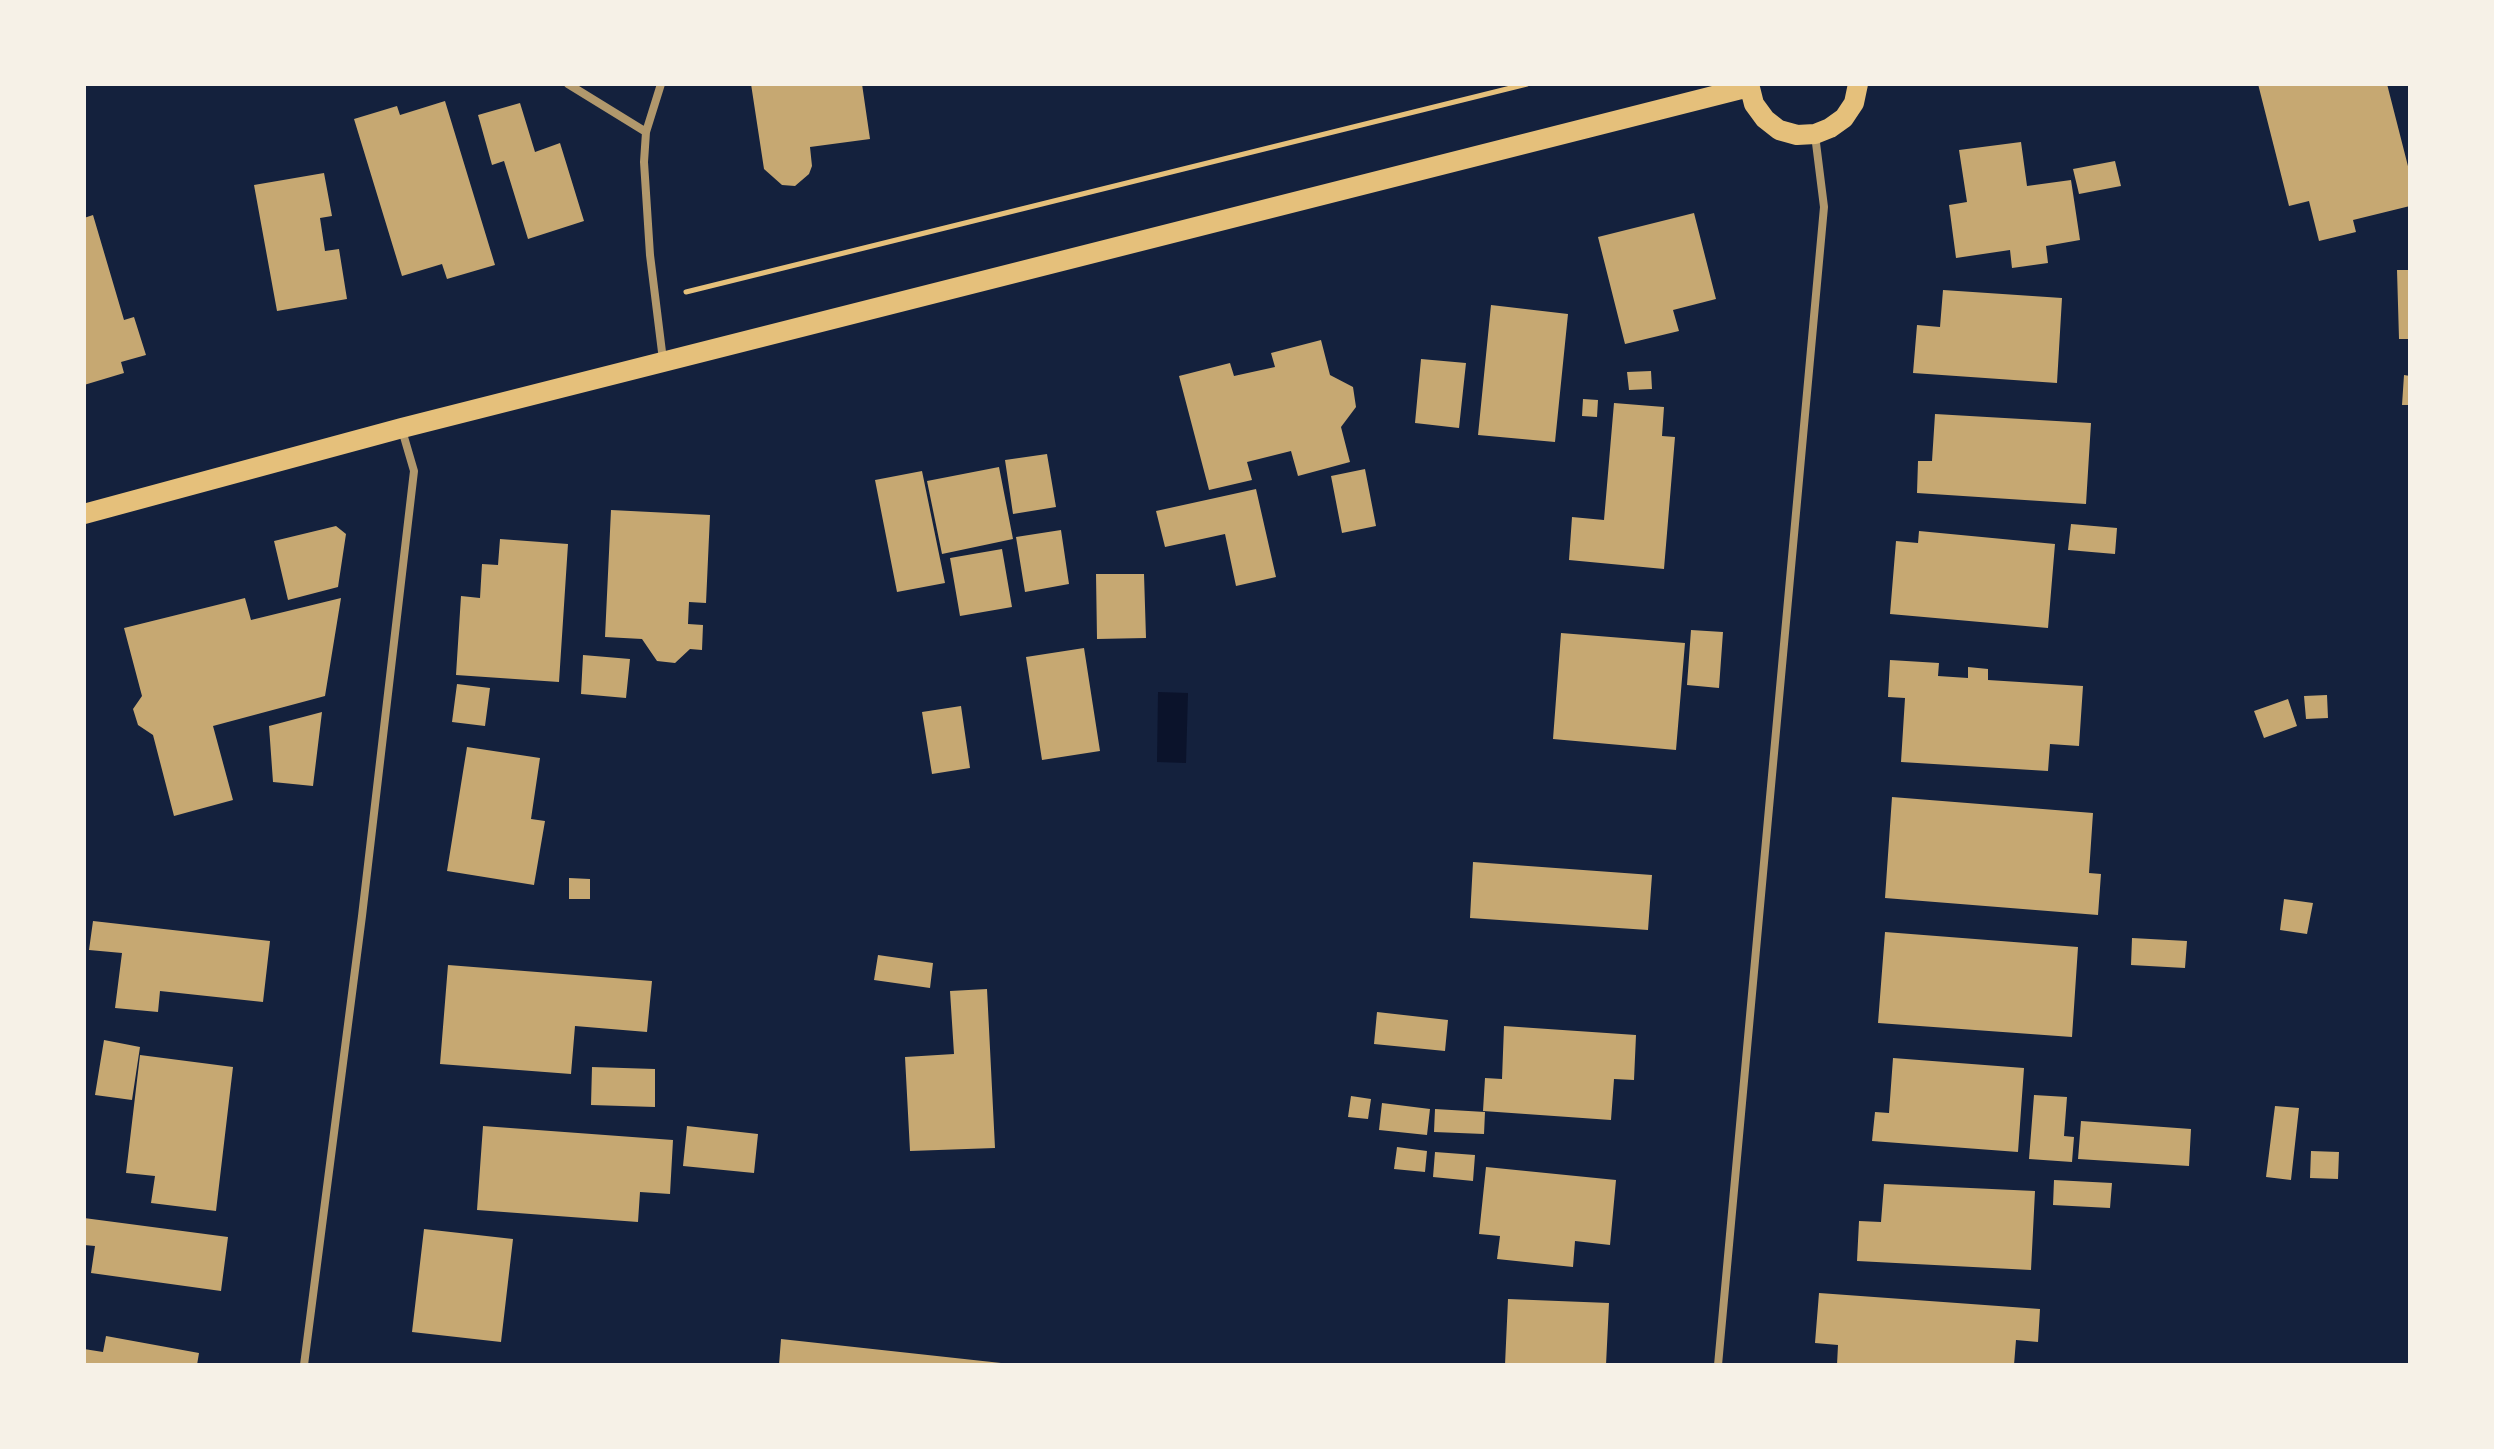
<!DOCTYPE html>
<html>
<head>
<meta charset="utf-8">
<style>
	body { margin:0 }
	#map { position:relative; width:2494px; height:1449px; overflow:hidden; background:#14213d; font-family:"Libre Baskerville",serif }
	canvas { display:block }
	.frame { position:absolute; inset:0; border:86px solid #f6f1e7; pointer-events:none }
</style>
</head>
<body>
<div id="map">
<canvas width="2494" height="1449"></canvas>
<div class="frame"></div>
</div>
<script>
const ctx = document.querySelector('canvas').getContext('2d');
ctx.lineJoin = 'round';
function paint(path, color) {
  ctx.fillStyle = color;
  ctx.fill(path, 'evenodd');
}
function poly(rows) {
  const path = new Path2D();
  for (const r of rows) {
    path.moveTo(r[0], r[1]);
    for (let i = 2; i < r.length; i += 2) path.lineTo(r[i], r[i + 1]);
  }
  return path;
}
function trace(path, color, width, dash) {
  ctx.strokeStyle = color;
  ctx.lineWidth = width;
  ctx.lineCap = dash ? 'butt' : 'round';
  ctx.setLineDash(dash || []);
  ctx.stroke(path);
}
paint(poly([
	[1158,692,1188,693,1186,763,1157,762]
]), '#0b132b');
paint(poly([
	[751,84,862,84,870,139,810,147,812,166,809,174,795,186,782,185,764,169],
	[2258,84,2387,84,2410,174,2410,206,2353,220,2356,232,2319,241,2309,201,2289,206],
	[445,101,495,265,447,279,442,264,402,276,354,119,397,106,400,115],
	[520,103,535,152,560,143,584,221,528,239,504,161,492,165,478,115],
	[2021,142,2027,186,2071,180,2080,240,2046,246,2048,263,2012,268,2010,250,1956,258,1949,205,1967,202,1959,150],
	[2115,161,2121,186,2079,194,2073,169],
	[324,173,332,216,320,218,325,251,339,249,347,299,277,311,254,185],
	[1694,213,1716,299,1673,310,1679,331,1625,344,1598,237],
	[93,215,124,320,134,317,146,355,121,362,124,373,84,385,84,218],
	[2397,270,2410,270,2410,339,2399,339],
	[1943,290,2062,298,2057,383,1913,373,1917,325,1940,327],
	[1491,305,1568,314,1555,442,1478,435],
	[1321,340,1330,375,1353,387,1356,407,1341,427,1350,462,1298,476,1291,451,1247,462,1252,480,1209,490,1179,376,1230,363,1234,376,1275,367,1271,353],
	[1421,359,1466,363,1459,428,1415,423],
	[1651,371,1652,389,1629,390,1627,372],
	[2404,375,2410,376,2410,405,2402,405],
	[1583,399,1598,400,1597,417,1582,416],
	[1614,403,1664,407,1662,436,1675,437,1664,569,1569,560,1572,517,1604,520],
	[1935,414,2091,423,2086,504,1917,493,1918,461,1932,461],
	[1047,454,1056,507,1013,514,1005,460],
	[999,467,1013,539,942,554,927,481],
	[1365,469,1376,526,1342,533,1331,476],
	[922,471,945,583,897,592,875,480],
	[1256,489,1276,577,1236,586,1225,534,1165,547,1156,511],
	[611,510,710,515,706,603,689,602,688,624,703,625,702,650,690,649,675,663,657,661,642,639,605,637],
	[2071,524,2117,528,2115,554,2068,550],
	[336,526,346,534,338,587,288,600,274,541],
	[1061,530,1069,584,1025,592,1016,537],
	[1919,531,2055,544,2048,628,1890,614,1896,541,1918,543],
	[500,539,568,544,559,682,456,675,461,596,480,598,482,564,498,565],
	[1002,549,1012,607,960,616,950,558],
	[1096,574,1144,574,1146,638,1097,639],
	[245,598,251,620,341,598,325,696,213,726,233,800,174,816,153,735,138,725,133,709,142,696,124,628],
	[1691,630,1723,632,1719,688,1687,685],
	[1561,633,1685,643,1676,750,1553,739],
	[1084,648,1100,751,1042,760,1026,657],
	[583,655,630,659,626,698,581,694],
	[1890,660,1939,663,1938,676,1968,678,1968,667,1988,669,1988,680,2083,686,2079,746,2050,744,2048,771,1901,762,1905,698,1888,697],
	[457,684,490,688,485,726,452,722],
	[2327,695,2328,718,2306,719,2304,696],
	[2288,699,2297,726,2264,738,2254,711],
	[961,706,970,768,932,774,922,712],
	[322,712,313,786,273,782,269,726],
	[467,747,540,758,531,819,545,821,534,885,447,871],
	[1892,797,2093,813,2089,873,2101,874,2098,915,1885,898],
	[1473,862,1652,875,1648,930,1470,918],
	[569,878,590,879,590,899,569,899],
	[2284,899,2313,903,2307,934,2280,930],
	[93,921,270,941,263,1002,160,991,158,1012,115,1008,122,953,89,950],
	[1885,932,2078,947,2072,1037,1878,1023],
	[2132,938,2187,941,2185,968,2131,965],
	[878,955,933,963,930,988,874,980],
	[448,965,652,981,647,1032,575,1026,571,1074,440,1064],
	[987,989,995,1148,910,1151,905,1057,954,1054,950,991],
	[1377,1012,1448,1020,1445,1051,1374,1044],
	[1504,1026,1636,1035,1634,1080,1614,1079,1611,1120,1483,1111,1485,1078,1502,1079],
	[104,1040,140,1047,132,1100,95,1095],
	[140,1055,233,1067,216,1211,151,1203,155,1176,126,1173],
	[1893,1058,2024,1068,2018,1152,1872,1141,1875,1112,1889,1113],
	[592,1067,655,1069,655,1107,591,1105],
	[2034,1095,2067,1097,2064,1136,2074,1137,2072,1162,2029,1159],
	[1351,1096,1371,1099,1368,1119,1348,1117],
	[1382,1103,1430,1109,1427,1135,1379,1130],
	[2275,1106,2299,1108,2291,1180,2266,1177],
	[1435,1109,1485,1112,1484,1134,1434,1132],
	[2081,1121,2191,1129,2189,1166,2078,1159],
	[483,1126,673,1140,670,1194,640,1192,638,1222,477,1210],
	[687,1126,758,1134,754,1173,683,1166],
	[1397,1147,1427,1151,1425,1172,1394,1169],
	[2311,1151,2339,1152,2338,1179,2310,1178],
	[1435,1152,1475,1155,1473,1181,1433,1177],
	[1486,1167,1616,1180,1610,1245,1575,1241,1573,1267,1497,1259,1500,1236,1479,1234],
	[2054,1180,2112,1183,2110,1208,2053,1205],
	[1884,1184,2035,1191,2031,1270,1857,1261,1859,1221,1881,1222],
	[84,1218,228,1237,221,1291,91,1273,95,1246,84,1245],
	[424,1229,513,1239,501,1342,412,1332],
	[1819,1293,2040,1309,2038,1342,2016,1340,2014,1365,1837,1365,1838,1345,1815,1343],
	[1508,1299,1609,1303,1606,1365,1505,1365],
	[106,1336,199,1353,197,1365,84,1365,84,1349,103,1352],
	[781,1339,1001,1363,1001,1365,779,1365]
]), '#c6a872');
trace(poly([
	[686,292,1527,84]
]), '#e5c07b', 5);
trace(poly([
	[568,84,646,132],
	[661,84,646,132,644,162,650,255,663,360],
	[304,1365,362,916,414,471,402,430],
	[1718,1365,1824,207,1815,135]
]), '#b1986c', 8);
trace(poly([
	[1749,84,1754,104,1765,119,1779,130,1797,135,1815,134,1830,128,1844,118,1854,103,1858,84],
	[84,514,402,428,1749,87]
]), '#e5c07b', 20);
</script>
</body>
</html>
